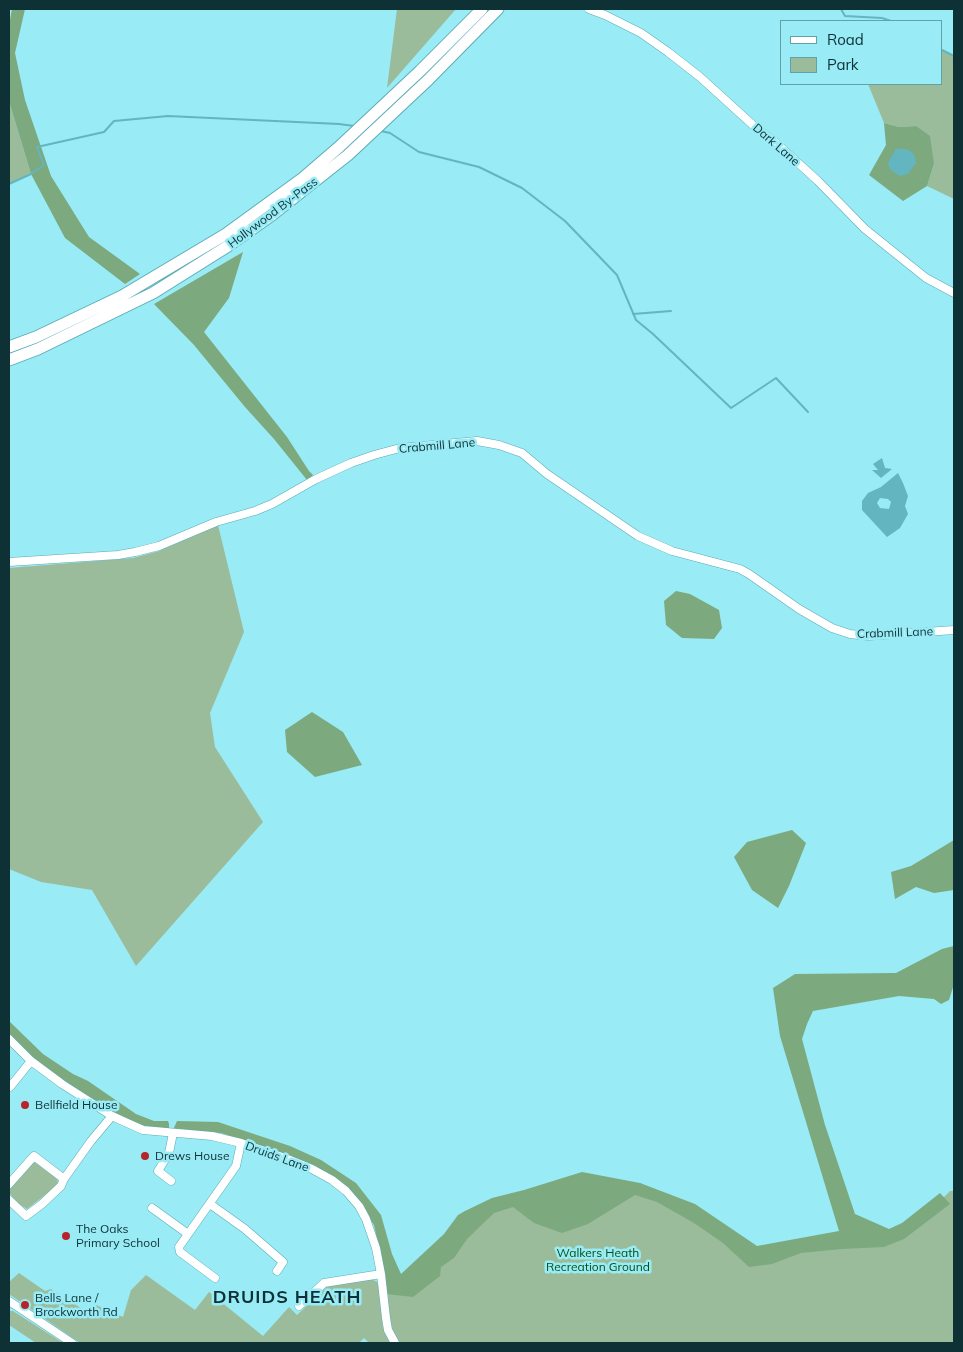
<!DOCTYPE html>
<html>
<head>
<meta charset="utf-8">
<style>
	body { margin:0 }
	#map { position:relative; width:963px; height:1352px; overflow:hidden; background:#99ebf5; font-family:Mulish,sans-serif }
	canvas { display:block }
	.frame { position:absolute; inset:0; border:10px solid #0d3135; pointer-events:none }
	.legend { position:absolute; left:780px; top:20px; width:162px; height:65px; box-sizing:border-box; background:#99ebf5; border:1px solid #61a1a8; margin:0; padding:6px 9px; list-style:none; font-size:15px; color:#0d3135 }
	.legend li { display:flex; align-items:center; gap:10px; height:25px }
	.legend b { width:25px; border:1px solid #61a1a8 }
</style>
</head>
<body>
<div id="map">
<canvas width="963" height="1352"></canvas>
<div class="frame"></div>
<ul class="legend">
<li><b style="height:6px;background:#fff"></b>Road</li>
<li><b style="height:14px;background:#9bbc9b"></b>Park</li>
</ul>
</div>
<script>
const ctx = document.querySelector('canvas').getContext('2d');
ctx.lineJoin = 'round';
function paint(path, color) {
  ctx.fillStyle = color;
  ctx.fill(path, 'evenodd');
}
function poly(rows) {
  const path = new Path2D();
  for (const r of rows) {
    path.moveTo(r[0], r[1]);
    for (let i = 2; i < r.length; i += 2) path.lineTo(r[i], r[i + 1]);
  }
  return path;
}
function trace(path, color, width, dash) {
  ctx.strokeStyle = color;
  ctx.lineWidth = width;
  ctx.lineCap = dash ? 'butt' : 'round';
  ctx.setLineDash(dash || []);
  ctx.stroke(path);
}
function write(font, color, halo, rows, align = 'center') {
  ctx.font = font + ' Mulish,sans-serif';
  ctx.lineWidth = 5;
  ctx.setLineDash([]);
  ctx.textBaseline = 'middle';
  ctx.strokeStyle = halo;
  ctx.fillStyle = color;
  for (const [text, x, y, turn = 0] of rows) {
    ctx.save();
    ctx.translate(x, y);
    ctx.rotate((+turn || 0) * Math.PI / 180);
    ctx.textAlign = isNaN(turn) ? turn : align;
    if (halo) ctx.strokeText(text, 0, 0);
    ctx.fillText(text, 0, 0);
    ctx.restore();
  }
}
paint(poly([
	[397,9,456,9,387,88],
	[942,50,954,56,954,199,927,186,934,164,916,126,899,127,884,123,868,84,942,84],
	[9,101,31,174,9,184],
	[218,525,244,632,210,713,215,747,263,822,136,966,92,890,41,882,9,869,9,568,133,558,159,551],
	[32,1162,36,1163,57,1178,58,1185,27,1209,19,1204,9,1193,9,1188],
	[640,1183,755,1253,894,1238,938,1203,950,1191,954,1191,954,1343,397,1343,390,1325,386,1294,428,1282,465,1211],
	[19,1273,45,1291,51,1289,84,1310,96,1305,123,1317,131,1290,146,1275,195,1310,209,1292,263,1336,289,1307,297,1315,329,1285,370,1278,377,1282,379,1286,383,1328,392,1343,369,1343,364,1338,359,1343,80,1343,9,1294,9,1282],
	[9,1311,13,1311,63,1343,36,1343,9,1325]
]), '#9bbc9b');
paint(poly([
	[12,9,25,9,15,53,25,100,51,176,89,237,140,274,125,284,65,238,31,174,9,101,9,25],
	[884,123,899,127,916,126,930,136,934,164,927,186,903,201,869,175,886,145],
	[896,149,916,163,892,171],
	[243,252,229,298,204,332,287,437,309,471,313,475,307,480,274,439,245,407,194,345,154,304],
	[676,591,690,594,719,610,722,628,714,639,682,638,666,625,664,601],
	[312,712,343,732,362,765,315,777,287,752,285,730],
	[792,830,806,843,789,886,778,908,752,890,734,857,747,842],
	[954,840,954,890,934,893,916,887,895,899,891,872,911,866],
	[954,946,954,984,949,1000,941,1004,934,999,899,996,813,1011,807,1024,802,1039,825,1125,855,1214,889,1229,902,1223,940,1193,950,1204,904,1239,884,1247,842,1249,801,1253,772,1264,749,1267,723,1243,694,1223,657,1202,635,1195,588,1224,562,1233,534,1223,513,1207,494,1213,467,1239,454,1258,441,1267,440,1276,413,1297,386,1294,385,1275,374,1225,356,1197,287,1156,221,1133,173,1130,177,1121,218,1122,290,1146,321,1160,356,1183,381,1215,392,1254,401,1274,444,1234,458,1215,465,1211,492,1198,524,1190,582,1172,640,1183,695,1204,757,1246,839,1231,780,1036,773,988,795,974,896,973,942,949],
	[9,1021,43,1054,73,1074,88,1081,136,1114,154,1121,168,1121,169,1124,169,1128,153,1129,125,1119,83,1094,32,1058,9,1035]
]), '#7ca97d');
paint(poly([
	[896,149,907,149,914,154,916,163,908,174,900,176,892,171,888,165,889,161],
	[882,458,885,468,892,469,881,478,872,470,878,470,873,464],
	[898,473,903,483,908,496,905,506,908,514,900,528,887,537,862,510,862,501,868,493,881,487],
	[880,498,888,499,891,502,889,509,880,508,877,503]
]), '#63b5bf');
trace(poly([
	[841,9,845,16,882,18,891,21],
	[942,50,954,56],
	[381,131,390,133,419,152,479,167,522,188,565,221,617,275,636,320,653,334,731,408,776,378,808,412],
	[9,184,31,174,44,165,37,147,104,132,114,121,168,116,339,124,354,126],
	[633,314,671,311]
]), '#63b5bf', 2);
const minor = poly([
	[589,9,605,15,641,33,668,52,700,77,754,126,775,142,818,181,865,229,926,278,954,293],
	[9,562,118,555,135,552,159,546,216,522,255,511,272,504,316,479,351,463,374,455,400,448,477,441,499,445,522,453,547,474,638,536,672,551,740,569,749,574,799,609,832,628,850,634,868,636,954,630],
	[9,1039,31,1061,62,1084,112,1116,125,1122,143,1130,212,1136,241,1143,285,1158,312,1169,332,1180,346,1191,359,1206,366,1219,376,1248,381,1274,386,1318,388,1330,395,1343],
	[10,1087,31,1061],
	[171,1181,158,1171,169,1153,173,1133],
	[9,1184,34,1156,64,1179],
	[9,1200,26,1216,42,1204,61,1186,64,1179,91,1141,112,1116],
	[210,1204,245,1229,283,1262,277,1271],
	[152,1208,188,1234],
	[215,1278,180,1252,179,1247,236,1166,241,1143],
	[9,1301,72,1343],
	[299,1306,324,1283,381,1274]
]);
const highway = poly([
	[9,347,36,337,122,296,226,234,303,178,339,147,420,71,482,9],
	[9,360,38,349,153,293,228,246,272,215,348,155,428,80,498,9]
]);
trace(minor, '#5bacb5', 9);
trace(highway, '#5bacb5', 13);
trace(minor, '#fff', 8);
trace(highway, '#fff', 11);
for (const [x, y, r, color] of [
	[25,1105,5,"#b6252a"],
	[145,1156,5,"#b6252a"],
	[66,1236,5,"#b6252a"],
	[25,1305,5,"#b6252a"]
]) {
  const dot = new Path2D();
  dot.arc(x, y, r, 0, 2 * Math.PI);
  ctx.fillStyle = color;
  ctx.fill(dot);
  trace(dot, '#99ebf5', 2);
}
write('12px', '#0d3135', '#99ebf5', [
	["Dark Lane",776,145,41],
	["Hollywood By-Pass",273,213,-37],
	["Crabmill Lane",437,446,-5],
	["Crabmill Lane",895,633,-2],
	["Druids Lane",277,1157,20]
]);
write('12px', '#0d3135', '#99ebf5', [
	["Bellfield House",35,1105],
	["Drews House",155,1156],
	["The Oaks",76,1229],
	["Primary School",76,1243],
	["Bells Lane /",35,1298],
	["Brockworth Rd",35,1312]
], 'left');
write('12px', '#084f14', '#99ebf5', [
	["Walkers Heath",598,1253],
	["Recreation Ground",598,1267]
]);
ctx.letterSpacing = '1px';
write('bold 18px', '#0d3135', '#99ebf5', [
	["DRUIDS HEATH",287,1298]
]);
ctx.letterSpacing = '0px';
</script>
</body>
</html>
